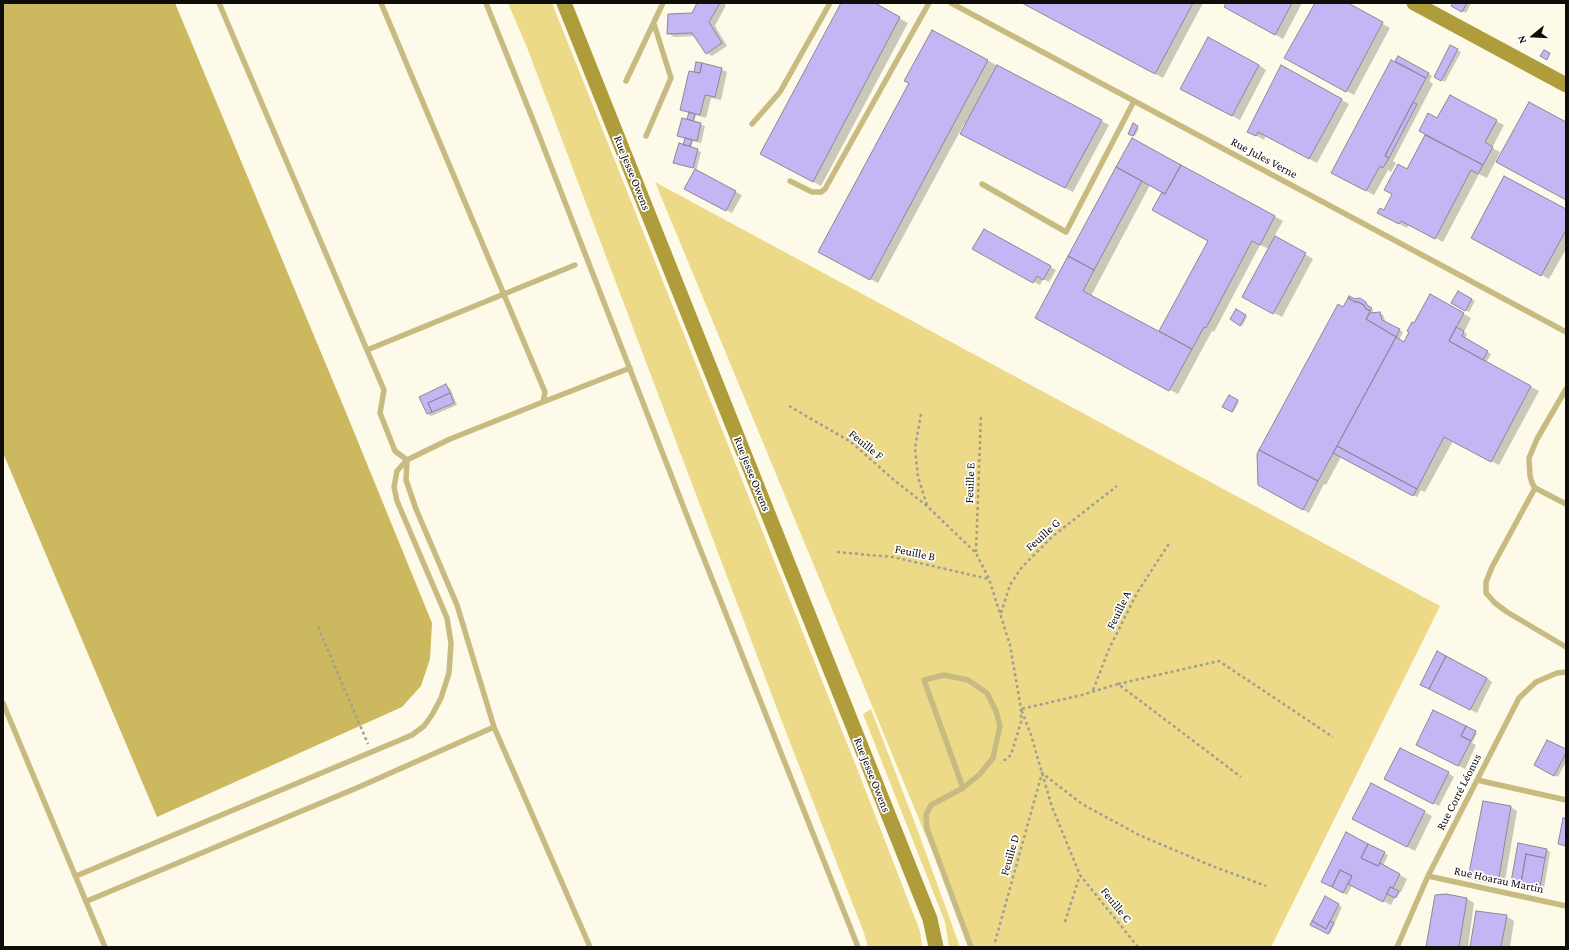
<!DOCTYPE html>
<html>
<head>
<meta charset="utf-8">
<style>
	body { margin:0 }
	#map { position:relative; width:1569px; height:950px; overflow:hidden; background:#fdfaea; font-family:"Crimson Pro",serif }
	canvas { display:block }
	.frame { position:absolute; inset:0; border:4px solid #0f0d09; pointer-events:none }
	.north { position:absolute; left:1513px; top:16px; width:40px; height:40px; -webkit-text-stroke:3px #fff; paint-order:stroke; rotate:252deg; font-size:11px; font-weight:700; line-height:16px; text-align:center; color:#0f0d09 }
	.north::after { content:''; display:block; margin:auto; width:14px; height:18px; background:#0f0d09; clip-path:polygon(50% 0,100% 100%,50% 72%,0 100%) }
</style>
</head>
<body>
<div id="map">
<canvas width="1569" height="950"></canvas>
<div class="frame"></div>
<div class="north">N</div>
</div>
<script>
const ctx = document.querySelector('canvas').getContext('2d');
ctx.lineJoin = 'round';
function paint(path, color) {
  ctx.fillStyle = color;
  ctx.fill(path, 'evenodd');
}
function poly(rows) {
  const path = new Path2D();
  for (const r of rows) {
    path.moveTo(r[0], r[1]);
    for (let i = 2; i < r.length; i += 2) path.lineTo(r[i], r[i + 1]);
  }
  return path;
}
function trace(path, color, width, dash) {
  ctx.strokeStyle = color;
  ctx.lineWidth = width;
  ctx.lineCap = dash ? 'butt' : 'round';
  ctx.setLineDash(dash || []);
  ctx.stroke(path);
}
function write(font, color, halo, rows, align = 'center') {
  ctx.font = font + ' "Crimson Pro",serif';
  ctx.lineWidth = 3.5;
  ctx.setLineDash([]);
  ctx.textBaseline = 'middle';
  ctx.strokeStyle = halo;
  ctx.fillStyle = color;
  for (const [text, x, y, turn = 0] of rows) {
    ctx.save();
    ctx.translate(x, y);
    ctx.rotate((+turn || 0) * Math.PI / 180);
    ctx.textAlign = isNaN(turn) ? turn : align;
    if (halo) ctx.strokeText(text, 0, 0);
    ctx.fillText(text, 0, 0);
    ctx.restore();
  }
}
paint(poly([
	[508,3,552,3,860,776,913,913,920,931,922,947,868,947,864,933,779,714,528,50],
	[655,182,1440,606,1271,947,972,947],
	[871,709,919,834,960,947,949,947,945,922,863,714]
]), '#ecda88');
paint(poly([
	[3,3,175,3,345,410,432,623,430,659,421,686,402,707,157,817,3,453]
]), '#ccb95f');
paint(poly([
	[698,3,722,3,726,5,715,26,727,46,712,56,707,53,696,36,674,37,668,33,692,14],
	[843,3,872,3,908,23,821,186,769,158],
	[1024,3,1203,3,1163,78],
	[1227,3,1302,3,1283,39,1233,11],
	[1316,3,1346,3,1390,28,1354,95,1286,57],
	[1454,3,1471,3,1466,13,1453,5],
	[932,31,1109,125,1073,192,969,138,966,125,964,124,878,283,827,256,910,83],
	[1451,47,1461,52,1445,82,1435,76],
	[1398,57,1432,76,1429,81,1433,84,1393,161,1396,163,1391,172,1388,170,1374,195,1340,177,1401,64],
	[1259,65,1266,70,1240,120,1189,93],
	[1282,67,1349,104,1317,163,1266,135,1264,140,1249,131],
	[721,69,727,72,721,100,711,98,706,118,696,115,694,122,705,126,701,143,693,141,691,148,701,152,696,171,742,195,732,213,685,188,696,169,675,162,688,147,684,144,686,139,678,136,687,120,689,113,681,109,695,73],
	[1438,119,1496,121,1504,125,1492,148,1500,152,1487,178,1479,174,1443,242,1409,224,1407,228,1386,217,1384,211,1426,134],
	[1134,125,1139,128,1135,136,1129,133],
	[1132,140,1283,221,1274,237,1313,259,1282,317,1251,301,1269,249,1260,245,1214,332,1212,331,1178,394,1044,323],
	[1150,185,1163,192,1210,240,1160,333,1091,296],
	[1566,210,1566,249,1549,279,1472,237],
	[984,231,1056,270,1049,282,1043,279,1040,285,974,249],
	[1458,292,1475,301,1469,312,1452,303],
	[1430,296,1471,318,1464,332,1467,334,1465,339,1491,354,1486,363,1539,391,1499,465,1453,441,1425,492,1421,490,1417,497,1341,457,1326,485,1324,484,1309,513,1259,485,1343,309,1355,300,1365,302,1368,307,1373,310,1373,314,1379,313,1383,315,1386,323,1403,332,1399,340,1404,343],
	[1236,310,1247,317,1242,326,1231,319],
	[446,386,450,388,457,405,431,416,428,414],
	[1229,396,1239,402,1233,412,1223,407],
	[1487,678,1492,682,1477,713,1436,692],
	[1434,711,1477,733,1472,743,1476,745,1465,769,1423,748],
	[1566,751,1566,762,1558,777,1535,764],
	[1448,773,1454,777,1439,806,1391,782],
	[1371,785,1432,816,1415,851,1362,823],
	[1484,802,1511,807,1517,811,1504,886,1475,881,1470,877],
	[1347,833,1388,855,1383,866,1407,879,1401,892,1400,892,1397,898,1395,897,1391,905,1352,885,1347,895,1322,882],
	[1547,850,1550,852,1544,888,1516,883,1512,881],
	[1326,898,1342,907,1330,934,1311,925],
	[1467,899,1474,903,1468,947,1428,947],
	[1506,916,1514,921,1510,947,1471,947]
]), '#0003');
const building = poly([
	[697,3,720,3,709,22,722,43,706,54,692,33,667,34,668,14,692,13,697,3],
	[841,3,875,3,900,17,813,182,760,154,841,3],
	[1022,3,1193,3,1155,74,1022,3],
	[1226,3,1292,3,1275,35,1224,7,1226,3],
	[1315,3,1348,3,1383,22,1346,92,1284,58,1315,3],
	[1453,3,1467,3,1462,12,1451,6,1453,3],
	[932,30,988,60,870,280,818,252,909,83,904,81,932,30],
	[1208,37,1259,65,1232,116,1180,89,1208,37],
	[1450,45,1458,49,1441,81,1434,77,1450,45],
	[1544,50,1550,53,1547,60,1540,56,1544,50],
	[1398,56,1429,73,1426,78,1395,61,1398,56],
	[1391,60,1426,78,1385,156,1389,158,1383,168,1380,166,1366,191,1331,173,1391,60],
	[696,62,702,63,700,73,694,72,696,62],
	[702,63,722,68,715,97,705,95,700,115,680,110,689,71,700,73,702,63],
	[997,65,1102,120,1065,188,960,134,997,65],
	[1281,65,1342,99,1309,159,1258,132,1256,136,1247,132,1281,65],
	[1450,95,1497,120,1485,142,1493,147,1483,165,1419,131,1428,113,1437,118,1450,95],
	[1413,102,1417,104,1389,158,1385,156,1413,102],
	[1529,102,1566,122,1566,200,1496,162,1529,102],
	[689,112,695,114,693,121,687,119,689,112],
	[682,118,701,123,697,141,677,136,682,118],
	[1133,123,1138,126,1133,136,1128,134,1133,123],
	[1425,135,1483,165,1478,174,1471,170,1435,239,1401,221,1399,224,1377,213,1380,208,1384,210,1392,194,1384,190,1398,164,1407,169,1425,135],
	[685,138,692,140,690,146,683,145,685,138],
	[1132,138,1181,165,1165,194,1116,167,1132,138],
	[679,143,698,149,693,168,673,163,679,143],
	[1181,165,1275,216,1260,245,1252,241,1206,328,1204,327,1192,349,1159,331,1208,241,1152,210,1162,192,1165,194,1181,165],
	[1116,167,1142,181,1094,270,1068,256,1116,167],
	[695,169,736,191,726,211,684,189,695,169],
	[1504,176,1566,209,1566,230,1541,276,1471,238,1504,176],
	[984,229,1051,266,1043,280,1037,276,1033,283,972,249,984,229],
	[1275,236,1306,253,1273,314,1242,297,1275,236],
	[1068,256,1094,270,1083,291,1192,349,1169,391,1035,318,1068,256],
	[1458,291,1472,299,1465,311,1451,303,1458,291],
	[1430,294,1464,313,1449,341,1531,386,1491,462,1444,437,1417,489,1337,446,1396,337,1404,342,1409,332,1407,331,1412,322,1414,323,1430,294],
	[1349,296,1355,299,1360,298,1366,302,1367,305,1372,308,1370,311,1365,308,1364,305,1358,302,1355,302,1348,298,1349,296],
	[1348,298,1355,302,1358,302,1364,305,1365,308,1370,311,1366,319,1396,337,1318,481,1259,450,1338,304,1343,307,1348,298],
	[1236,309,1246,315,1240,326,1230,319,1236,309],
	[1380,312,1382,320,1400,329,1396,337,1366,319,1370,313,1380,312],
	[1456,327,1464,331,1462,336,1488,351,1483,360,1449,341,1456,327],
	[446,384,450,393,428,403,432,412,427,414,419,397,446,384],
	[450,393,454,403,432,412,428,403,450,393],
	[1229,395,1238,400,1232,412,1222,407,1229,395],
	[1337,446,1417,489,1413,496,1333,453,1337,446],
	[1259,450,1318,481,1303,510,1258,485,1257,454,1259,450],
	[1437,651,1446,656,1429,689,1420,685,1437,651],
	[1446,656,1487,678,1470,710,1429,689,1446,656],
	[1433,710,1466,726,1461,736,1471,741,1458,766,1416,745,1433,710],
	[1466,726,1476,731,1471,741,1461,736,1466,726],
	[1547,740,1566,749,1566,753,1554,776,1534,765,1547,740],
	[1400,748,1449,772,1433,804,1384,779,1400,748],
	[1371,783,1425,811,1407,847,1352,819,1371,783],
	[1483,801,1511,806,1498,883,1468,878,1483,801],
	[1563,818,1566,818,1566,846,1558,844,1563,818],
	[1346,832,1368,844,1361,858,1378,866,1380,863,1400,874,1393,888,1390,887,1383,902,1348,884,1352,876,1340,870,1332,887,1321,882,1346,832],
	[1518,843,1547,849,1545,858,1526,854,1521,883,1511,882,1518,843],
	[1368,844,1385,852,1378,866,1361,858,1368,844],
	[1526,854,1545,858,1540,887,1521,883,1526,854],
	[1340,870,1352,876,1343,893,1332,887,1340,870],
	[1390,887,1399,891,1395,898,1387,894,1390,887],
	[1446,894,1467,898,1459,947,1426,947,1435,895,1446,894],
	[1325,896,1339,904,1326,929,1312,921,1325,896],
	[1476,911,1507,915,1501,947,1470,947,1476,911],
	[1312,921,1326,929,1330,921,1334,923,1328,934,1310,925,1312,921]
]);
paint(building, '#c5b5f5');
trace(building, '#8b8896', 1);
trace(poly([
	[789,406,851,442,894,480,927,506,976,553,989,579,1010,645,1021,709,1021,722,1011,755,1001,763],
	[921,414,915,448,918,477,927,505],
	[837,552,893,557,989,579],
	[976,552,981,414],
	[1001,613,1010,585,1022,567,1053,536,1117,486],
	[318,627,368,744],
	[1118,684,1219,661,1333,737],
	[1093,690,1109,649,1137,593,1170,542],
	[1065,922,1080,875],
	[995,942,1042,773,1082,804,1139,835,1212,866,1266,886],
	[1138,947,1080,875,1052,807,1031,735,1021,709,1082,695,1118,684,1241,777]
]), '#a19f93', 2.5, [3, 3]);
trace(poly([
	[486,3,535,125,689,521,858,947],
	[951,3,1566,332],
	[626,81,663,3],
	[752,124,780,92,830,3],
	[646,136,671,78,654,24],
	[790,181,812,192,821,192,825,189,929,3],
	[982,184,1066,232,1134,101],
	[367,350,575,265],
	[543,402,630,368],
	[1535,488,1532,483,1530,476,1529,458,1537,439,1566,389],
	[1566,504,1535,488,1492,567,1486,582,1486,593,1495,603,1507,612,1566,647],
	[3,703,105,947],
	[494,727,590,947],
	[1477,780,1566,800],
	[963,788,924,680,944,675,968,680,987,693,996,711,1000,726,993,758,980,774,963,788,931,805,926,815,927,829,971,947],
	[76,876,412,735,424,726,432,715,441,698,449,673,451,643,447,618,397,501,394,487,397,471,407,460,450,439,543,402,545,392,381,3],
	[1428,876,1566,906],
	[87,901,359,787,494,727,457,605,416,509,406,480,407,460,395,451,380,413,384,390,219,3],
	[1397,947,1428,876,1519,698,1536,682,1557,673,1566,672]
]), '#c7bb81', 5.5);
trace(poly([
	[564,3,930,919,936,947],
	[1414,3,1566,85]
]), '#af9c3a', 15);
write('12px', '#0f0d09', '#fff', [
	["Rue Jules Verne",1264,158,28],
	["Rue Jesse Owens",632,173,68],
	["Feuille F",866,445,39],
	["Rue Jesse Owens",752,474,68],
	["Feuille E",970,483,-88],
	["Feuille G",1043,535,-42],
	["Feuille B",915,553,12],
	["Feuille A",1119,610,-64],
	["Rue Jesse Owens",872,775,68],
	["Rue Corré Léonus",1459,792,-63],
	["Feuille D",1010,855,-74],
	["Rue Hoarau Martin",1499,880,12],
	["Feuille C",1116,905,51]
]);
</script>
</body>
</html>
